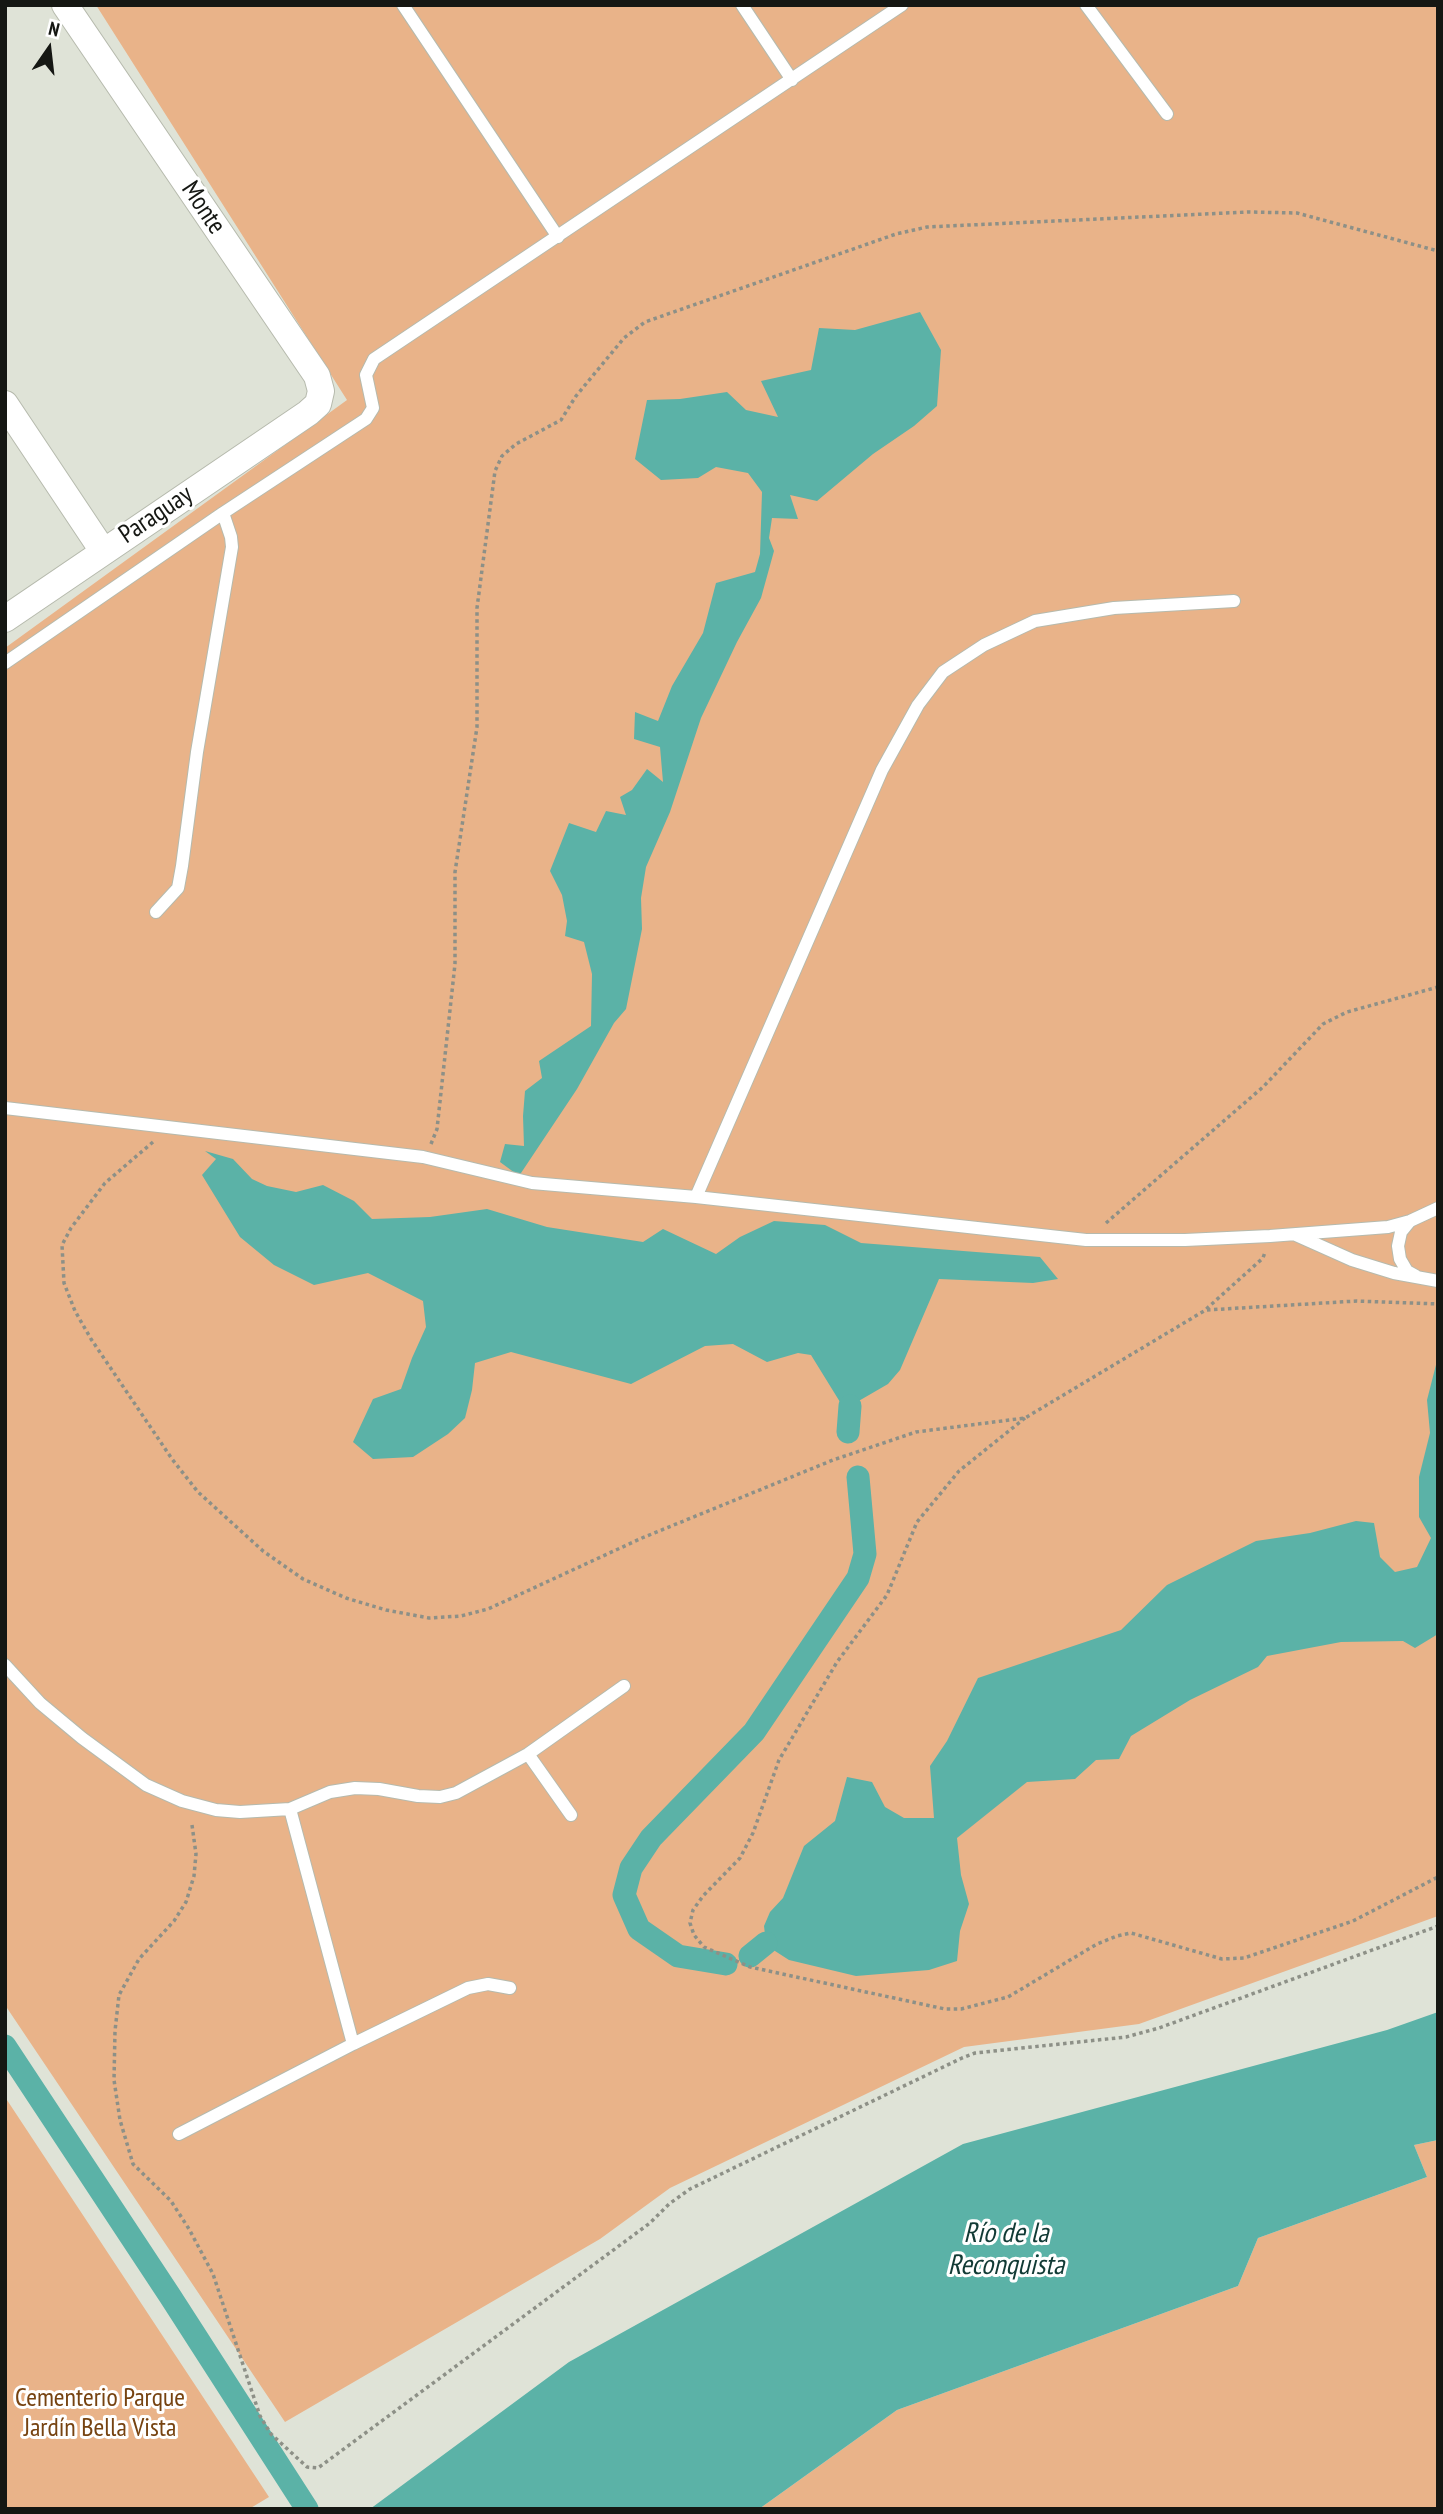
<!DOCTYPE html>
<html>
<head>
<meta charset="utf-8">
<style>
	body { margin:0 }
	#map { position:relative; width:1443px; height:2514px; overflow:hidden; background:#dfe3d7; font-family:"PT Sans Narrow",sans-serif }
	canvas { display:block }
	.frame { position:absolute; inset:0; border:7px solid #151713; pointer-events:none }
	.north { position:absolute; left:14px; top:14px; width:70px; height:70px; -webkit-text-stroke:5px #fff; paint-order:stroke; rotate:14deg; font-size:19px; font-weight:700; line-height:28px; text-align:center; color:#151713 }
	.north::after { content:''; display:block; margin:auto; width:24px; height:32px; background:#151713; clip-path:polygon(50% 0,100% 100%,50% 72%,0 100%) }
</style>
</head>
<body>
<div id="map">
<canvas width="1443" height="2514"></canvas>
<div class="frame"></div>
<div class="north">N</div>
</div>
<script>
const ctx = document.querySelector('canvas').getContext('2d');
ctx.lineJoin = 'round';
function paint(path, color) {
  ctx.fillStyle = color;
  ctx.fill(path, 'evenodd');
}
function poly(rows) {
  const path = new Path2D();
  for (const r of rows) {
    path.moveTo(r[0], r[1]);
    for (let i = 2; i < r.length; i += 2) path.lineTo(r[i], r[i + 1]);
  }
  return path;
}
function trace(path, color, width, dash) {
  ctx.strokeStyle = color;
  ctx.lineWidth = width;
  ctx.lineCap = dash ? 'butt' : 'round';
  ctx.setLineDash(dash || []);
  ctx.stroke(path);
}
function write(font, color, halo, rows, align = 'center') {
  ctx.font = font + ' "PT Sans Narrow",sans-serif';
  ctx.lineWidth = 6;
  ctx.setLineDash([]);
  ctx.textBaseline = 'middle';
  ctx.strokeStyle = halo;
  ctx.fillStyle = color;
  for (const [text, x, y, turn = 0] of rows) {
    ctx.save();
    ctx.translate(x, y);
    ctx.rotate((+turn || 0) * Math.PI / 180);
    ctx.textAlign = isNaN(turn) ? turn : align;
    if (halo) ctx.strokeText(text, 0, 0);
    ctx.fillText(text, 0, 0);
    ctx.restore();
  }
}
paint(poly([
	[96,5,1438,5,1438,1916,1139,2024,964,2047,670,2188,600,2239,285,2422,5,2005,5,648,347,400],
	[5,2097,269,2497,249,2509,5,2509],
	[1438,2140,1438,2509,759,2509,897,2410,1238,2286,1258,2238,1427,2177,1414,2145]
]), '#e9b389');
paint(poly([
	[920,312,941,350,937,406,914,426,873,454,817,501,790,495,798,519,772,518,769,538,774,551,761,598,737,642,701,718,670,812,646,867,641,898,642,929,626,1009,614,1023,577,1089,519,1176,500,1162,505,1144,524,1146,523,1116,525,1091,542,1078,539,1061,591,1026,592,974,584,942,565,936,567,921,562,895,550,871,569,823,596,832,606,811,626,815,620,797,632,790,647,769,663,782,660,747,634,739,635,712,658,721,672,686,703,633,716,583,755,572,760,554,762,492,748,473,716,467,698,478,661,480,635,459,647,400,680,399,727,392,746,410,778,417,761,381,811,370,819,328,855,330],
	[205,1151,233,1159,252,1179,267,1186,296,1192,323,1185,354,1201,372,1219,430,1217,487,1209,547,1227,643,1242,663,1229,716,1254,740,1237,774,1221,825,1225,861,1243,1040,1257,1058,1279,1033,1283,939,1279,900,1370,888,1384,850,1406,840,1402,811,1355,798,1353,767,1362,733,1344,705,1346,631,1384,511,1352,475,1363,472,1390,465,1418,448,1434,413,1457,373,1459,353,1442,373,1399,401,1389,412,1358,426,1327,423,1301,368,1273,314,1285,274,1265,240,1237,202,1175,216,1159],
	[1438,1357,1438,1634,1415,1648,1403,1641,1341,1642,1267,1656,1258,1667,1190,1700,1131,1736,1119,1759,1096,1760,1075,1779,1027,1782,957,1838,961,1875,969,1904,960,1931,957,1961,929,1970,856,1976,789,1960,775,1951,766,1943,764,1926,770,1912,783,1898,804,1846,835,1821,847,1777,872,1782,885,1807,904,1818,934,1818,930,1766,947,1741,978,1678,1121,1630,1167,1585,1256,1541,1310,1533,1356,1521,1374,1523,1380,1557,1395,1572,1417,1567,1431,1538,1419,1517,1419,1477,1430,1433,1427,1400],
	[1438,2012,1438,2140,1414,2145,1427,2177,1258,2238,1238,2286,897,2410,759,2509,370,2509,569,2362,963,2144,1387,2030]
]), '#5bb2a7');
trace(poly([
	[848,1432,850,1406],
	[750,1956,766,1943],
	[726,1964,678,1956,639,1929,624,1895,631,1868,651,1838,754,1732,858,1578,865,1554,858,1477],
	[5,2046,170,2296,307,2509]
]), '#5bb2a7', 23);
const lane = poly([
	[403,5,558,237],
	[742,5,792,80],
	[1086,5,1167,114],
	[5,663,223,513],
	[156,912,178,888,182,866,197,752,232,547,231,537,223,513,366,419,373,408,366,375,374,359,902,5],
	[5,1108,423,1157,532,1183,696,1197,1086,1240,1185,1240,1270,1236,1388,1227,1410,1221,1438,1208],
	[696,1197,882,770,918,705,943,672,984,645,1035,621,1114,608,1234,601],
	[1410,1221,1401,1232,1398,1246,1400,1259,1407,1271,1416,1276],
	[1296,1235,1352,1260,1394,1273,1438,1281],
	[5,1665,40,1703,82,1738,146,1785,182,1801,216,1810,240,1812,290,1809,330,1792,355,1788,379,1789,418,1796,440,1797,456,1793,528,1754,624,1686],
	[528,1754,571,1815],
	[290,1809,353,2044],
	[179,2134,353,2044,468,1988,488,1984,510,1988]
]);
const street = poly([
	[5,404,103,551],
	[5,619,308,413,318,404,321,391,317,376,65,5]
]);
trace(lane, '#b6baad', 14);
trace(street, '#b6baad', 28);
trace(poly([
	[153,1142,105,1183,71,1228,62,1245,64,1283,75,1311,91,1339,172,1459,198,1492,263,1551,303,1579,346,1598,386,1610,429,1618,461,1616,488,1609,642,1538,833,1460,916,1432,1025,1418,1204,1311,1263,1258,1265,1252],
	[431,1144,437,1129,455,964,455,872,477,727,477,608,495,471,502,456,516,444,561,420,576,396,624,338,645,322,896,234,927,227,1248,212,1297,213,1438,251],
	[1106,1223,1263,1087,1323,1024,1347,1012,1438,987],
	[1207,1310,1357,1301,1438,1304],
	[1025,1418,959,1471,917,1522,887,1595,837,1662,779,1760,753,1833,740,1858,703,1896,693,1910,690,1923,694,1935,704,1947,750,1967,945,2009,961,2009,1008,1997,1097,1944,1117,1936,1131,1933,1222,1959,1244,1958,1353,1921,1438,1877],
	[192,1825,196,1854,194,1876,186,1902,174,1921,139,1959,119,1995,115,2031,114,2080,120,2120,133,2164,171,2201,189,2229,213,2274,260,2416,271,2434,307,2467,318,2468,650,2223,669,2204,690,2189,962,2058,975,2053,1126,2037,1159,2028,1438,1926]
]), '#8d9087', 3.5, [3.5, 3.5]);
trace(lane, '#fff', 12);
trace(street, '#fff', 26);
write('26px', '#151713', '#fff', [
	["Monte",203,208,56],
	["Paraguay",156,515,-34]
]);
write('26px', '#764311', '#fff', [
	["Cementerio Parque",100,2399],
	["Jardín Bella Vista",100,2429]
]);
write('italic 28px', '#113a35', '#fff', [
	["Río de la",1006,2234],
	["Reconquista",1006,2266]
]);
</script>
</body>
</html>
